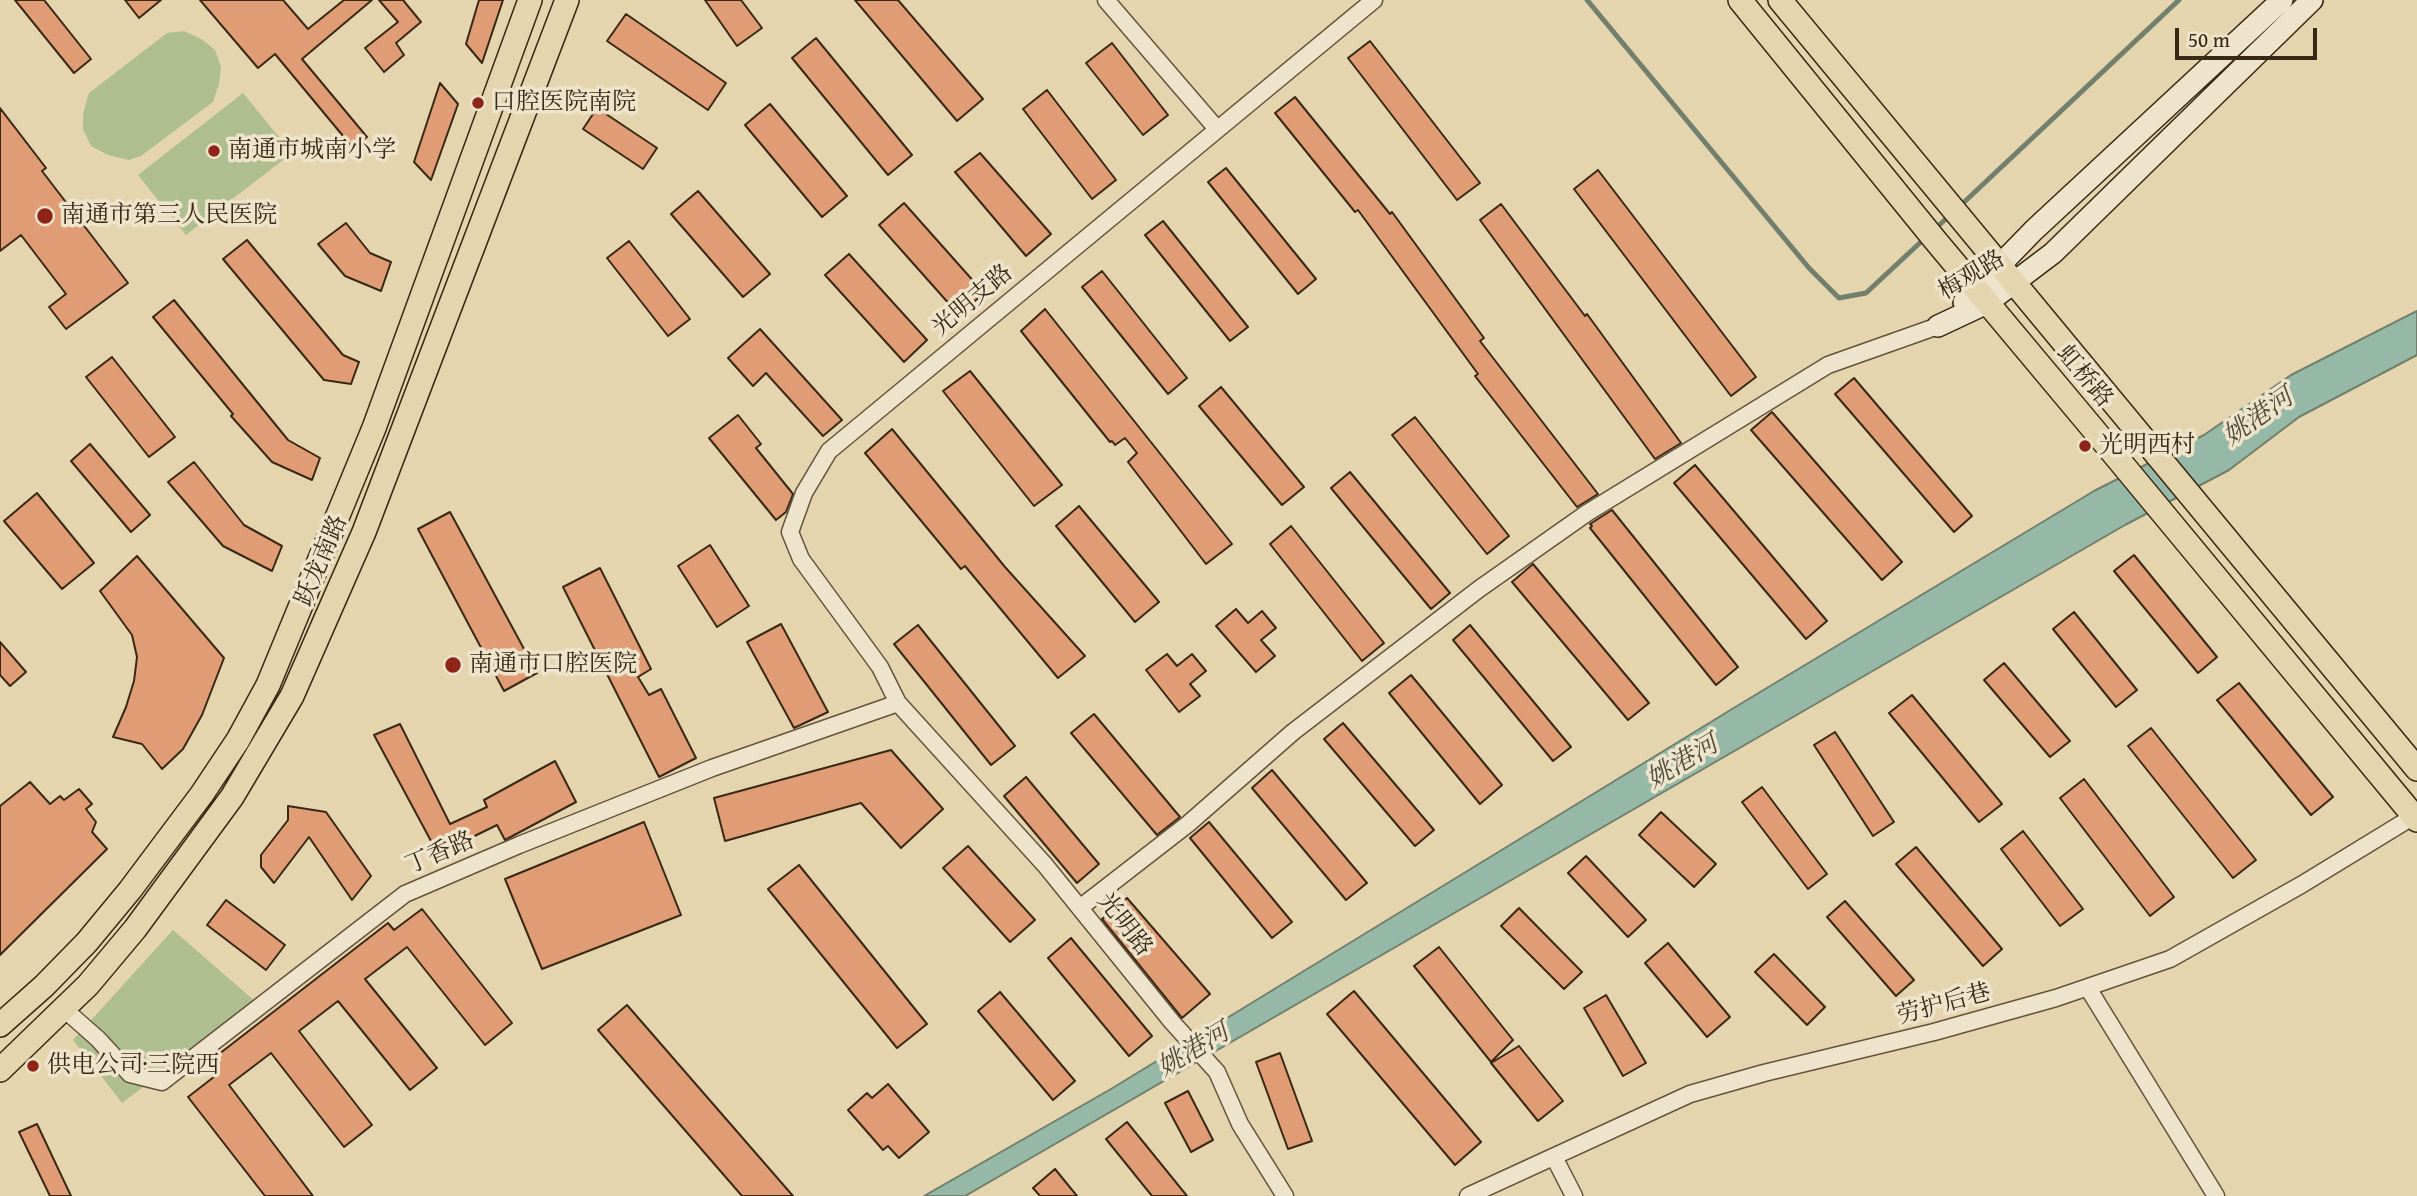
<!DOCTYPE html>
<html>
<head>
<meta charset="utf-8">
<style>
	body { margin:0 }
	#map { position:relative; width:2417px; height:1196px; overflow:hidden; background:#e4d5af; font-family:"Gentium Book Plus",serif }
	canvas { display:block }
	.scale { position:absolute; left:2175px; top:28px; width:142px; height:32px; box-sizing:border-box; border:4px solid #392814; border-top:0; padding-left:9px; font-size:21px; line-height:24px; white-space:nowrap; color:#392814; -webkit-text-stroke:5px #ede4cb; paint-order:stroke }
</style>
</head>
<body>
<div id="map">
<canvas width="2417" height="1196"></canvas>
<div class="scale">50 m</div>
</div>
<script>
const ctx = document.querySelector('canvas').getContext('2d');
ctx.lineJoin = 'round';
function paint(path, color) {
  ctx.fillStyle = color;
  ctx.fill(path, 'evenodd');
}
function poly(rows) {
  const path = new Path2D();
  for (const r of rows) {
    path.moveTo(r[0], r[1]);
    for (let i = 2; i < r.length; i += 2) path.lineTo(r[i], r[i + 1]);
  }
  return path;
}
function trace(path, color, width, dash) {
  ctx.strokeStyle = color;
  ctx.lineWidth = width;
  ctx.lineCap = dash ? 'butt' : 'round';
  ctx.setLineDash(dash || []);
  ctx.stroke(path);
}
function write(font, color, halo, rows, align = 'center') {
  ctx.font = font + ' "Gentium Book Plus","Noto Serif SC",serif';
  ctx.lineWidth = 7;
  ctx.setLineDash([]);
  ctx.textBaseline = 'middle';
  ctx.strokeStyle = halo;
  ctx.fillStyle = color;
  for (const [text, x, y, turn = 0] of rows) {
    ctx.save();
    ctx.translate(x, y);
    ctx.rotate((+turn || 0) * Math.PI / 180);
    ctx.textAlign = isNaN(turn) ? turn : align;
    if (halo) ctx.strokeText(text, 0, 0);
    ctx.fillText(text, 0, 0);
    ctx.restore();
  }
}
paint(poly([
	[184,31,203,40,215,50,221,67,219,84,213,102,141,156,129,160,108,155,91,146,83,129,83,114,89,93,167,33],
	[243,93,292,153,186,235,138,175],
	[173,930,256,1002,122,1103,73,1040]
]), '#afbe8f');
const water = poly([
	[2417,311,2417,355,2299,417,2229,470,2125,525,965,1196,924,1196,1111,1089,1737,706,2094,491,2204,435,2291,375,2417,311]
]);
paint(water, '#96b9a7');
trace(water, '#717f6c', 2);
trace(poly([
	[1587,0,1809,268,1839,298,1866,293,1924,239],
	[1960,206,2179,0],
	[1934,230,1950,215]
]), '#717f6c', 5);
const building = poly([
	[15,0,44,0,91,59,74,73,15,0],
	[125,0,161,0,139,18,125,0],
	[200,0,283,0,308,29,344,0,372,0,302,59,367,137,353,148,275,54,258,68,200,0],
	[379,0,403,0,421,22,396,43,404,55,384,72,365,48,398,22,379,0],
	[479,0,503,0,482,63,466,44,479,0],
	[705,0,741,0,762,28,737,46,705,0],
	[855,0,898,0,983,99,957,121,855,0],
	[626,14,726,83,708,110,607,41,626,14],
	[816,38,912,155,888,175,792,58,816,38],
	[1370,41,1480,183,1457,200,1348,58,1370,41],
	[1112,43,1168,115,1143,135,1086,63,1112,43],
	[440,83,458,104,431,180,414,162,440,83],
	[1047,90,1116,180,1092,199,1023,109,1047,90],
	[1295,97,1390,214,1392,212,1484,338,1480,341,1598,494,1577,507,1475,376,1478,374,1358,210,1355,212,1275,113,1295,97],
	[770,104,847,196,822,217,745,125,770,104],
	[0,108,46,168,42,171,128,283,66,329,49,307,66,294,21,235,0,251,0,108],
	[597,108,657,148,643,169,583,129,597,108],
	[980,153,1051,234,1026,256,955,172,980,153],
	[1226,168,1316,279,1298,294,1208,182,1226,168],
	[1598,170,1756,377,1731,396,1574,189,1598,170],
	[698,191,770,274,743,297,671,214,698,191],
	[904,203,984,293,959,315,879,225,904,203],
	[1501,204,1585,316,1587,314,1681,443,1655,459,1480,220,1501,204],
	[1163,221,1248,327,1230,341,1145,235,1163,221],
	[346,223,370,253,391,262,381,291,345,276,318,244,346,223],
	[247,240,343,355,359,362,351,384,324,380,223,259,247,240],
	[629,241,690,319,668,336,607,258,629,241],
	[849,254,927,340,904,362,825,275,849,254],
	[1102,271,1187,378,1168,394,1082,287,1102,271],
	[174,300,288,440,320,458,312,480,272,462,231,416,233,414,153,317,174,300],
	[1045,309,1232,544,1206,564,1128,462,1137,453,1125,438,1115,445,1112,441,1110,442,1021,331,1045,309],
	[760,329,842,420,823,436,766,373,753,386,728,358,760,329],
	[112,357,175,437,149,457,86,377,112,357],
	[970,371,1062,485,1034,506,943,391,970,371],
	[1854,378,1972,516,1954,532,1835,394,1854,378],
	[1221,387,1304,487,1282,505,1199,406,1221,387],
	[1772,412,1902,562,1882,580,1751,430,1772,412],
	[738,415,761,444,756,448,793,494,786,512,776,520,709,438,738,415],
	[1415,417,1509,536,1487,554,1392,435,1415,417],
	[892,429,1005,567,1085,656,1058,678,965,566,961,569,865,453,892,429],
	[90,444,150,515,131,532,71,461,90,444],
	[194,462,244,525,282,546,272,571,223,546,168,482,194,462],
	[1695,465,1827,621,1806,639,1674,483,1695,465],
	[1350,472,1450,593,1431,609,1331,488,1350,472],
	[37,493,94,563,62,589,4,521,37,493],
	[1079,506,1159,602,1135,622,1056,526,1079,506],
	[1612,510,1738,667,1716,685,1590,528,1592,526,1590,524,1612,510],
	[450,512,537,673,504,691,418,529,450,512],
	[1291,526,1384,643,1362,661,1270,544,1291,526],
	[710,545,749,606,717,627,678,566,710,545],
	[2134,555,2217,657,2198,673,2114,571,2134,555],
	[137,556,224,658,202,715,183,749,162,769,142,744,113,737,126,707,134,681,137,657,132,635,100,591,137,556],
	[1533,564,1649,703,1628,720,1512,582,1533,564],
	[600,568,651,669,638,677,649,695,661,689,696,758,659,777,563,587,600,568],
	[1236,609,1248,623,1262,611,1276,628,1261,640,1275,656,1256,672,1216,626,1236,609],
	[2074,612,2137,690,2116,707,2053,629,2074,612],
	[781,624,828,712,794,728,747,642,781,624],
	[918,625,1015,746,991,765,894,644,918,625],
	[1470,625,1571,747,1553,761,1453,640,1470,625],
	[0,642,26,672,10,686,0,675,0,642],
	[1167,654,1177,666,1192,654,1206,671,1190,684,1200,696,1179,712,1146,670,1167,654],
	[2004,663,2070,741,2050,757,1984,680,2004,663],
	[1411,675,1502,785,1480,804,1389,693,1411,675],
	[2239,683,2333,797,2311,815,2217,700,2239,683],
	[1912,695,2002,804,1979,822,1889,713,1912,695],
	[1094,714,1180,817,1157,835,1071,733,1094,714],
	[1343,723,1434,830,1415,846,1324,739,1343,723],
	[400,724,450,824,487,807,484,800,555,761,576,802,505,840,497,825,438,854,374,735,400,724],
	[2151,728,2256,860,2233,878,2128,746,2151,728],
	[1835,732,1894,822,1873,836,1814,745,1835,732],
	[891,750,943,809,901,848,861,803,725,841,714,798,891,750],
	[1272,770,1367,883,1346,900,1252,788,1272,770],
	[1026,777,1099,864,1077,883,1004,796,1026,777],
	[2084,779,2174,897,2150,916,2060,798,2084,779],
	[30,782,50,804,60,796,64,800,79,789,92,804,86,809,96,822,92,832,107,849,0,955,0,806,30,782],
	[1762,787,1827,874,1808,889,1742,802,1762,787],
	[288,806,326,812,371,876,352,900,309,837,274,883,261,867,261,855,288,820,288,806],
	[1661,812,1716,864,1694,887,1639,835,1661,812],
	[644,822,681,915,542,969,505,879,644,822],
	[1209,822,1292,922,1272,938,1190,838,1209,822],
	[2023,831,2083,909,2060,926,2001,849,2023,831],
	[968,846,1035,920,1010,942,943,868,968,846],
	[1916,847,2002,949,1983,966,1896,864,1916,847],
	[1586,856,1646,920,1628,937,1568,873,1586,856],
	[799,865,927,1024,897,1048,768,889,799,865],
	[1127,898,1210,994,1182,1018,1102,919,1127,898],
	[226,900,285,945,266,970,207,925,226,900],
	[1845,901,1914,980,1896,996,1827,917,1845,901],
	[1519,908,1582,972,1564,989,1501,926,1519,908],
	[422,909,512,1023,485,1045,407,947,365,979,437,1068,410,1090,338,1001,299,1031,372,1125,344,1147,271,1053,229,1085,313,1196,265,1196,188,1097,219,1073,210,1061,388,923,394,930,422,909],
	[1071,938,1152,1036,1129,1056,1048,958,1071,938],
	[1668,943,1730,1017,1707,1037,1645,963,1668,943],
	[1439,947,1513,1040,1491,1062,1414,966,1439,947],
	[1774,954,1825,1007,1807,1025,1755,972,1774,954],
	[1354,991,1481,1142,1455,1165,1327,1014,1354,991],
	[1000,992,1075,1081,1053,1100,978,1011,1000,992],
	[1606,995,1646,1063,1623,1076,1584,1008,1606,995],
	[627,1005,793,1196,742,1196,598,1030,627,1005],
	[1519,1046,1563,1101,1538,1121,1491,1063,1519,1046],
	[1280,1053,1312,1141,1288,1149,1256,1062,1280,1053],
	[888,1084,929,1132,899,1158,888,1146,883,1150,848,1110,867,1093,872,1098,888,1084],
	[1188,1091,1213,1140,1191,1152,1165,1103,1188,1091],
	[1127,1122,1187,1196,1152,1196,1106,1139,1127,1122],
	[37,1124,71,1196,50,1196,19,1132,37,1124],
	[1055,1169,1077,1196,1040,1196,1033,1188,1055,1169]
]);
paint(building, '#e09c74');
trace(building, '#392814', 2);
const street = poly([
	[1106,0,1217,129],
	[1081,907,1188,824,1293,732,1479,589,1587,513,1828,365,1938,326],
	[2088,988,2216,1196],
	[64,1009,98,1039,130,1074,162,1082,405,894,519,845,712,768,898,703],
	[1554,1157,1574,1196],
	[1285,1196,1240,1124,1217,1072,1172,1022,1045,865,898,703,880,667,801,559,790,532,804,493,829,451,1374,0],
	[1468,1196,1690,1094,1764,1073,1934,1032,2056,998,2170,959,2301,885,2414,816]
]);
const secondary = poly([
	[1964,302,2034,230,2282,0],
	[1938,326,1987,303,2053,253,2312,0]
]);
const primary = poly([
	[1740,0,1935,240,2094,430,2417,820],
	[1780,0,2417,769],
	[0,1025,44,986,87,942,130,890,202,794,238,740,268,685,374,428,530,0],
	[0,1070,88,985,135,929,232,797,292,696,364,532,567,0]
]);
trace(street, '#64533b', 19);
trace(secondary, '#392814', 24);
trace(primary, '#392814', 26);
trace(street, '#ede4cb', 16);
trace(secondary, '#ede4cb', 21);
trace(primary, '#e4d5af', 23);
for (const [x, y, r, color] of [
	[478,103,7,"#8f2418"],
	[214,151,7,"#8f2418"],
	[45,216,9,"#8f2418"],
	[2085,446,7,"#8f2418"],
	[453,665,9,"#8f2418"],
	[33,1066,7,"#8f2418"]
]) {
  const dot = new Path2D();
  dot.arc(x, y, r, 0, 2 * Math.PI);
  ctx.fillStyle = color;
  ctx.fill(dot);
  trace(dot, '#ede4cb', 2.5);
}
write('24px', '#392814', '#ede4cb', [
	["口腔医院南院",492,103],
	["南通市城南小学",228,151],
	["南通市第三人民医院",61,216],
	["光明西村",2099,446],
	["南通市口腔医院",469,665],
	["供电公司·三院西",47,1066]
], 'left');
write('24px', '#392814', '#ede4cb', [
	["梅观路",1972,276,-31],
	["光明支路",973,301,-40],
	["虹桥路",2084,377,50],
	["跃龙南路",322,561,-67],
	["丁香路",440,854,-23],
	["光明路",1124,925,52],
	["劳护后巷",1944,1005,-15]
]);
write('italic 26px', '#504c39', '#ede4cb', [
	["姚港河",2259,418,-35],
	["姚港河",1683,763,-31],
	["姚港河",1194,1051,-31]
]);
</script>
</body>
</html>
